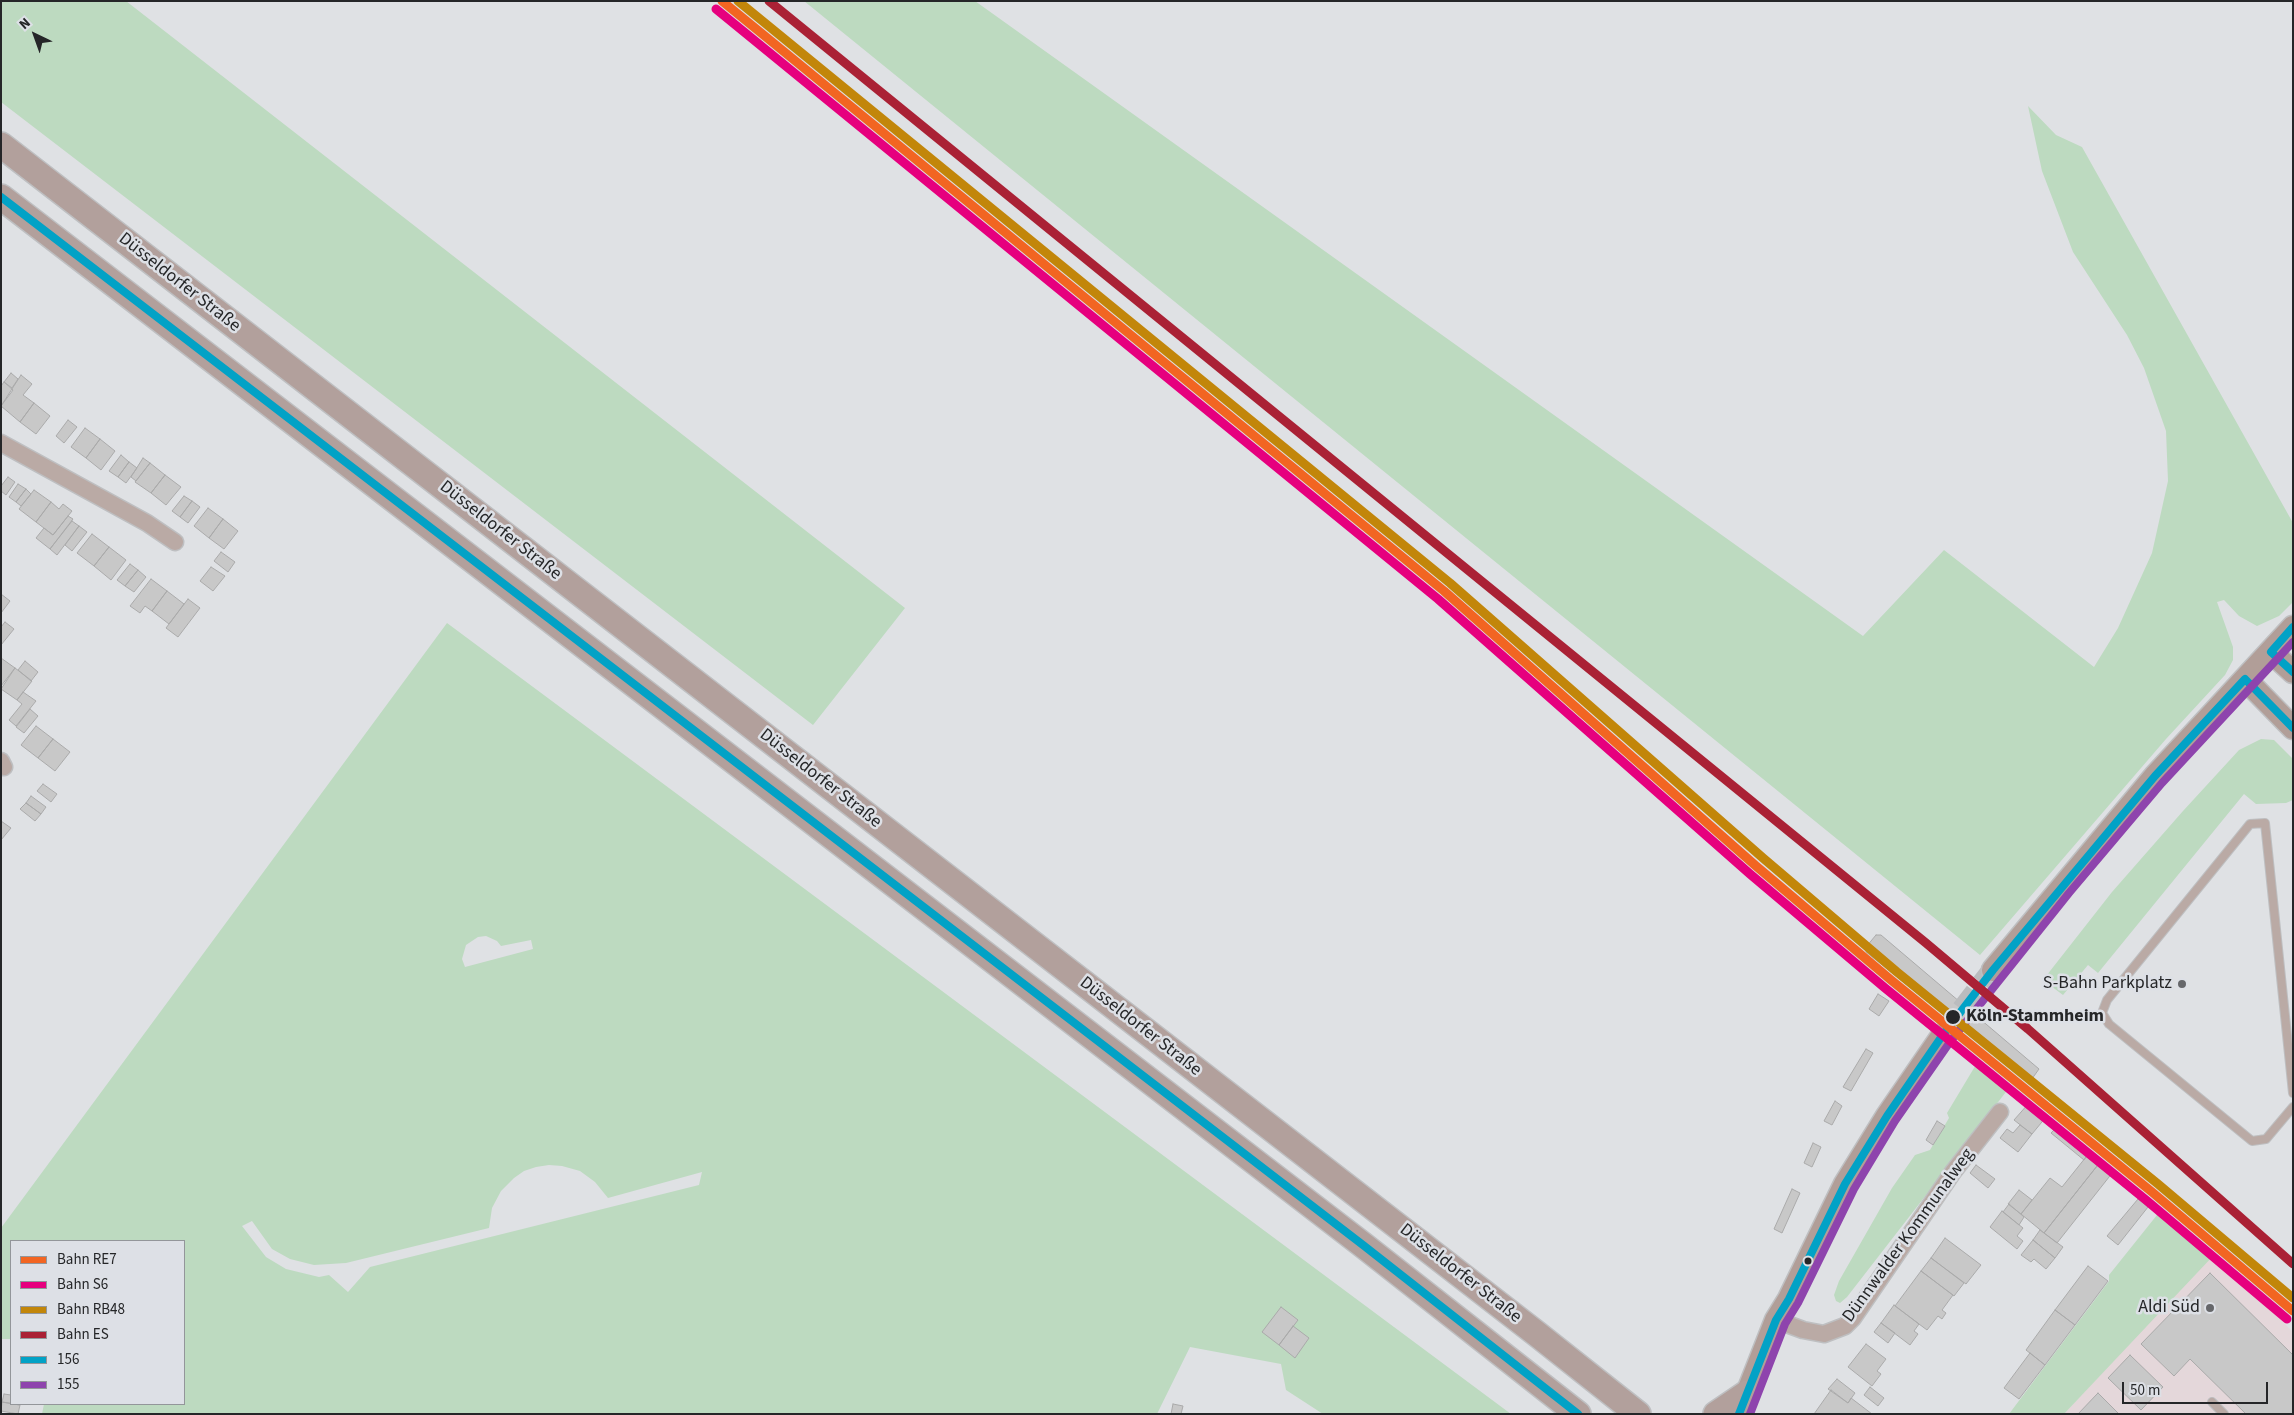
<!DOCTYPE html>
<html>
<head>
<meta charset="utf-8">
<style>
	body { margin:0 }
	#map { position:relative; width:2294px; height:1415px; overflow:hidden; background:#dfe1e4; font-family:"Source Sans 3",sans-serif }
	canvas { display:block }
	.frame { position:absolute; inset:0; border:2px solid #252628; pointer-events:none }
	.legend { position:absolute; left:10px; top:1240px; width:175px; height:165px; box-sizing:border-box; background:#dde0e6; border:1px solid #93969a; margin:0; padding:6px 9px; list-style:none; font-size:15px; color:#252628 }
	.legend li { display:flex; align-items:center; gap:10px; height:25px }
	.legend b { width:25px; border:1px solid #93969a }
	.north { position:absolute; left:10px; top:10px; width:50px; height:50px; -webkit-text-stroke:4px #dde0e6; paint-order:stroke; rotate:318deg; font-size:14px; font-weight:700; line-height:20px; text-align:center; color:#252628 }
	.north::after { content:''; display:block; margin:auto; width:18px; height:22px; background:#252628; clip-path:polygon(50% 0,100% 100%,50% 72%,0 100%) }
	.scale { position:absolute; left:2122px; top:1382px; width:146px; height:22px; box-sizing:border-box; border:2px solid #252628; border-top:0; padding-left:6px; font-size:15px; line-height:18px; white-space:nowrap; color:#252628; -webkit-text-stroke:4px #dde0e6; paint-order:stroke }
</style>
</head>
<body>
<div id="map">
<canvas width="2294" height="1415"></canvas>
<div class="frame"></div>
<ul class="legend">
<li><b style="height:6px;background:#f26522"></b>Bahn RE7</li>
<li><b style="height:6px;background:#e6007e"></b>Bahn S6</li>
<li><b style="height:6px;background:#c2860a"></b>Bahn RB48</li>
<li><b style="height:6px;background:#aa2135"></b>Bahn ES</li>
<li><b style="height:6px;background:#02a2c6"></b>156</li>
<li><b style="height:6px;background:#8e44ad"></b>155</li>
</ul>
<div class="north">N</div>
<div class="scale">50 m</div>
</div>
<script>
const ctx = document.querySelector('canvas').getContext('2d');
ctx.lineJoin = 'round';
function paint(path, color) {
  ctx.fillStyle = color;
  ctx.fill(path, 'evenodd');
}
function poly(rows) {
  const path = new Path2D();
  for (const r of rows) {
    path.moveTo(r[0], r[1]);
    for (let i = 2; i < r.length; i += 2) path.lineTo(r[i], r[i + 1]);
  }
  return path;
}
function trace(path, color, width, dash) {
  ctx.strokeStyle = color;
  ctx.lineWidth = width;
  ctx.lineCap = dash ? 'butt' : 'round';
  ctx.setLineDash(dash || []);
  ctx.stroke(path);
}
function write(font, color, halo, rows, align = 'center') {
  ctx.font = font + ' "Source Sans 3",sans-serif';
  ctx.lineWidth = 5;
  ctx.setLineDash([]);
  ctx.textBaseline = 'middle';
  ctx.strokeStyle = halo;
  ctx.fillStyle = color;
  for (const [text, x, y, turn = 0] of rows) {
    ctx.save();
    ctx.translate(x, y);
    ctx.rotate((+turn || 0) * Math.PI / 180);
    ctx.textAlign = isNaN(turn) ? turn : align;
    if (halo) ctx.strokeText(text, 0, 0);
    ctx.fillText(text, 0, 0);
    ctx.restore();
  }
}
paint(poly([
	[2212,1253,2293,1332,2293,1414,2064,1414]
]), '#e4d7da');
paint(poly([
	[1,1,126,1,905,608,813,725,1,102],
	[804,1,975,1,1863,636,1944,550,2094,667,2118,628,2152,553,2168,481,2166,431,2144,368,2127,335,2073,252,2042,171,2028,106,2056,135,2082,147,2293,523,2293,602,2279,616,2257,626,2239,616,2224,600,2217,602,2233,647,2233,660,2225,675,2166,739,1980,955],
	[447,623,1511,1414,1323,1414,1286,1390,1281,1364,1190,1347,1157,1414,42,1414,44,1404,184,1404,184,1241,11,1241,11,1339,1,1339,1,1228],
	[486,936,497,941,501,946,531,940,533,949,465,967,462,959,466,945,478,937],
	[549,1165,562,1166,580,1171,595,1182,608,1198,702,1172,699,1185,370,1267,348,1292,329,1275,319,1277,286,1269,266,1257,242,1226,252,1221,272,1249,290,1259,314,1265,346,1263,489,1228,492,1208,501,1191,514,1178,524,1171,536,1167],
	[2261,739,2274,740,2292,758,2293,800,2286,803,2256,804,2244,794,2098,973,2088,965,2063,995,2043,980,2112,892,2183,811,2239,750],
	[1977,1063,2009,1088,1847,1297,1840,1303,1836,1301,1834,1295,1839,1281,1892,1188,1915,1155,1930,1150,1949,1118,1947,1113],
	[2161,1210,2213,1256,2064,1414,2009,1414,2109,1281,2109,1275]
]), '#bddac0');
const building = poly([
	[11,373,18,379,12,388,4,382,11,373],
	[21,375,32,384,23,395,34,403,20,422,1,406,21,375],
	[4,382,13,390,1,406,1,386,4,382],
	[34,403,50,416,36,434,20,422,34,403],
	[68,420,77,427,64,443,56,436,68,420],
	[85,428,100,439,86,458,71,447,85,428],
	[100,439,115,451,101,470,86,458,100,439],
	[121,455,129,462,118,477,109,471,121,455],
	[143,458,150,463,136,481,131,477,143,458],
	[129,462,137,468,126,483,118,477,129,462],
	[150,463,165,475,151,493,135,482,150,463],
	[165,475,181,487,166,505,151,493,165,475],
	[8,477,15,482,6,495,1,491,1,486,8,477],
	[18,484,26,489,16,502,9,497,18,484],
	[26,489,31,494,21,506,16,502,26,489],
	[34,490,51,502,36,522,19,509,34,490],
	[184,496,192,501,180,517,172,511,184,496],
	[192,501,200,507,188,523,180,517,192,501],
	[51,502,59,509,63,504,72,511,53,535,36,522,51,502],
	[208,508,223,519,209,538,194,526,208,508],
	[68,516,73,519,50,549,36,538,44,528,53,535,68,516],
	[223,519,238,531,224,549,209,538,223,519],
	[72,521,79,526,57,555,50,549,72,521],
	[79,526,87,532,72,551,65,545,79,526],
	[92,534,109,547,94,566,77,553,92,534],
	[109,547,126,560,111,580,94,566,109,547],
	[221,552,235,562,228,572,214,561,221,552],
	[130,564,138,570,125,586,117,580,130,564],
	[211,567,225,576,213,591,200,581,211,567],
	[138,570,146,577,134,592,125,586,138,570],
	[151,579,167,591,152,611,145,606,140,613,130,606,151,579],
	[167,591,184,604,169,624,152,611,167,591],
	[1,594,10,601,1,613,1,594],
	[188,599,200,608,178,637,166,628,188,599],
	[5,622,14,629,1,645,1,627,5,622],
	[1,658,15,668,1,686,1,658],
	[25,661,38,672,31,681,18,670,25,661],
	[15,668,32,681,17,700,1,689,15,668],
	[23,692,36,701,16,726,9,720,22,704,17,700,23,692],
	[30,709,38,716,24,733,16,727,30,709],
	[36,726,53,739,38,758,21,745,36,726],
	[53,739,70,752,55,771,38,758,53,739],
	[43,784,57,794,51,802,37,791,43,784],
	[31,796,46,807,41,814,26,803,31,796],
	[26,803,41,814,35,821,20,809,26,803],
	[1,821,11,828,1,840,1,821],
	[1876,935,1881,935,2039,1069,2029,1083,1866,952,1866,947,1876,935],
	[1878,994,1889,1001,1879,1016,1869,1009,1878,994],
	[1866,1049,1873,1053,1851,1091,1843,1087,1866,1049],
	[1835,1101,1842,1106,1832,1125,1824,1121,1835,1101],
	[2029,1103,2046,1117,2032,1134,2014,1120,2029,1103],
	[1937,1121,1945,1126,1933,1145,1926,1140,1937,1121],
	[2020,1125,2032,1134,2018,1152,2000,1138,2007,1129,2013,1133,2020,1125],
	[2058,1126,2090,1152,2084,1160,2051,1133,2058,1126],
	[1813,1143,1821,1147,1812,1167,1804,1163,1813,1143],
	[2090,1152,2101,1161,2044,1233,2021,1214,2050,1178,2062,1187,2090,1152],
	[2101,1161,2113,1172,2057,1243,2044,1233,2101,1161],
	[1976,1165,1995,1179,1988,1188,1970,1173,1976,1165],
	[1792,1189,1800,1193,1782,1233,1774,1229,1792,1189],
	[2019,1190,2032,1200,2021,1214,2008,1204,2019,1190],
	[2138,1199,2148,1207,2118,1245,2107,1236,2138,1199],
	[2009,1204,2024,1217,2019,1225,2003,1212,2009,1204],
	[2002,1211,2023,1228,2017,1236,2023,1241,2017,1249,1990,1227,2002,1211],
	[2040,1230,2063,1247,2055,1258,2033,1240,2040,1230],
	[1945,1238,1981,1265,1966,1284,1931,1258,1945,1238],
	[2033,1240,2055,1258,2046,1269,2034,1259,2031,1262,2021,1255,2033,1240],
	[1931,1258,1964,1283,1954,1296,1921,1271,1931,1258],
	[2088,1266,2108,1281,2075,1325,2055,1310,2088,1266],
	[1921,1271,1953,1295,1942,1310,1946,1313,1942,1319,1938,1316,1927,1330,1895,1306,1921,1271],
	[2210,1273,2293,1355,2293,1414,2246,1414,2190,1359,2174,1376,2141,1344,2210,1273],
	[1894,1305,1919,1324,1914,1331,1918,1334,1910,1345,1881,1323,1894,1305],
	[1281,1307,1298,1320,1279,1345,1262,1332,1281,1307],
	[2055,1310,2075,1325,2045,1365,2026,1350,2055,1310],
	[1881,1323,1895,1333,1888,1343,1874,1332,1881,1323],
	[1293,1326,1309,1338,1295,1358,1279,1345,1293,1326],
	[1866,1344,1886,1359,1877,1371,1881,1374,1872,1386,1848,1367,1866,1344],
	[2030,1353,2045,1365,2019,1399,2004,1388,2030,1353],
	[2130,1355,2163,1387,2141,1410,2108,1378,2130,1355],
	[1837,1379,1855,1393,1848,1403,1828,1389,1837,1379],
	[1870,1387,1884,1398,1878,1406,1864,1395,1870,1387],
	[1831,1390,1848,1403,1851,1398,1872,1414,1814,1414,1831,1390],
	[2098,1393,2119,1414,2078,1414,2098,1393],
	[4,1394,11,1395,11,1404,20,1404,20,1405,2,1402,4,1394],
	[2,1402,20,1405,18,1414,1,1411,2,1402],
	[1173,1404,1183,1406,1181,1414,1171,1414,1173,1404]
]);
paint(building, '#c8c8c8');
trace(building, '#aaa', 1);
trace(poly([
	[1942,1036,1993,970]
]), '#babcbe', 22, [22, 11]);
const lane = poly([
	[2293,1093,2265,823,2250,824,2107,1000,2102,1013,2109,1024,2252,1141,2266,1139,2293,1107],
	[2212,1402,2224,1414]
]);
const street = poly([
	[1,443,147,523,175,542],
	[1,761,4,767],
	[1776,1320,1803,1330,1824,1334,1845,1326,1853,1318,1953,1172,2000,1112]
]);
const secondary = poly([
	[2271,652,2293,672],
	[2245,679,2293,728],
	[1993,970,2155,776,2293,627],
	[1739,1414,1776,1320,1789,1299,1845,1184,1887,1116,1942,1036]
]);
const primary = poly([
	[1,145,1537,1334,1638,1414],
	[1,197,1363,1245,1578,1414],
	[1716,1414,1747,1393]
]);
trace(lane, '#bebfc1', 10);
trace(street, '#bebfc1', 19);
trace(secondary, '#bebfc1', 25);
trace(primary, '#bebfc1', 28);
trace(lane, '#baaaa5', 8);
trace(street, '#baaaa5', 16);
trace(secondary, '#b19e98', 22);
trace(primary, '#b2a09c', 25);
trace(poly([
	[1,197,1363,1245,1578,1414],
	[2293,627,2271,652,2293,672],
	[1739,1414,1776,1320,1789,1299,1845,1184,1887,1116,1942,1036,1993,970,2155,776,2245,679,2293,728]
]), '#02a2c6', 8);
trace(poly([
	[1750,1414,1785,1324,1798,1303,1854,1189,1895,1121,1950,1042,2069,893,2162,783,2293,642]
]), '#8e44ad', 8);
trace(poly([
	[722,1,1444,591,1756,866,1891,980,2152,1192,2293,1311]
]), '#f26522', 9);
trace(poly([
	[716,9,1438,599,1750,874,1885,988,2146,1200,2287,1319]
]), '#e6007e', 9);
trace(poly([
	[738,1,1450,583,1763,858,1897,972,2158,1184,2293,1298]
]), '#c2860a', 9);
trace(poly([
	[769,1,1926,943,2028,1029,2293,1264]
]), '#aa2135', 9);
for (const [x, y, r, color] of [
	[2182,984,5,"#66676a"],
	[1953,1017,8,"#252628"],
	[1808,1261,4.5,"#252628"],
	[2210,1308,5,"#66676a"]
]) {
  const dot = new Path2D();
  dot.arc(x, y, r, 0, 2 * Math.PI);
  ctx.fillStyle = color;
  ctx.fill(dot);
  trace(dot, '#dde0e6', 2);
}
write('18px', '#252628', '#dde0e6', [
	["Düsseldorfer Straße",179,283,38],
	["Düsseldorfer Straße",500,531,38],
	["Düsseldorfer Straße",820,779,38],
	["Düsseldorfer Straße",1140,1027,38],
	["Dünnwalder Kommunalweg",1909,1236,-54],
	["Düsseldorfer Straße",1460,1274,38]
]);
write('18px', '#252628', '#dde0e6', [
	["S-Bahn Parkplatz",2172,984],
	["Aldi Süd",2200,1308]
], 'right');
write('bold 18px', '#252628', '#dde0e6', [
	["Köln-Stammheim",1966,1017]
], 'left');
</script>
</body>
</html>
